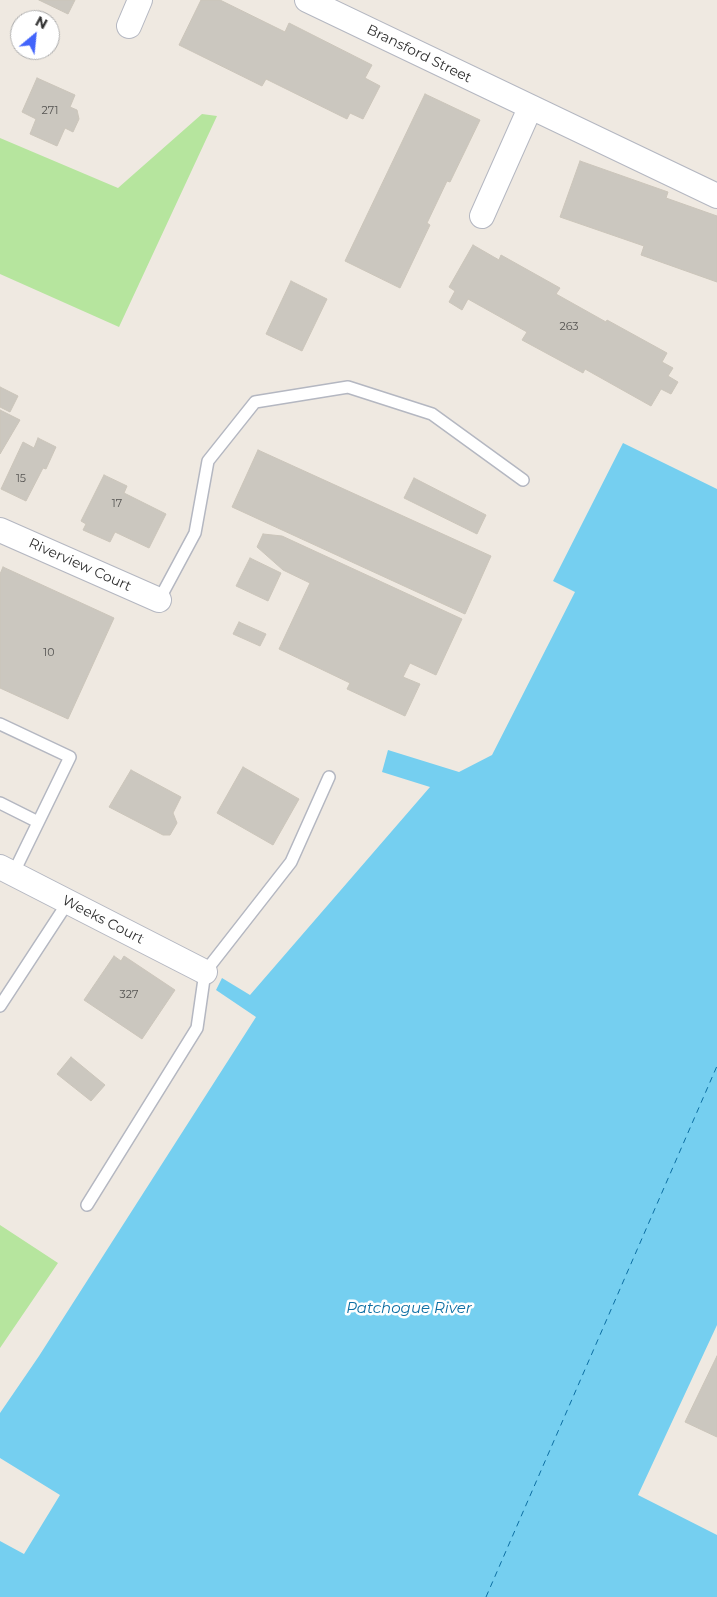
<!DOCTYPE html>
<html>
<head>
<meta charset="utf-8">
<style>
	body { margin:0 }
	#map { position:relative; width:717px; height:1597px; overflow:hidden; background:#efe9e1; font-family:Montserrat,sans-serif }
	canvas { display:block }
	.north { position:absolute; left:10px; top:10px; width:50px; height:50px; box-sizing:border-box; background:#fff; border:1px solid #ababab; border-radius:50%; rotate:28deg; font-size:14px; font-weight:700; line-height:20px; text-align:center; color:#2e2e2e }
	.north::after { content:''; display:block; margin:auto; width:18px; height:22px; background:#4264fb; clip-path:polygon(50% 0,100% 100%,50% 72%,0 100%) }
</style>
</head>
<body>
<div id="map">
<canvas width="717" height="1597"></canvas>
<div class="north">N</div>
</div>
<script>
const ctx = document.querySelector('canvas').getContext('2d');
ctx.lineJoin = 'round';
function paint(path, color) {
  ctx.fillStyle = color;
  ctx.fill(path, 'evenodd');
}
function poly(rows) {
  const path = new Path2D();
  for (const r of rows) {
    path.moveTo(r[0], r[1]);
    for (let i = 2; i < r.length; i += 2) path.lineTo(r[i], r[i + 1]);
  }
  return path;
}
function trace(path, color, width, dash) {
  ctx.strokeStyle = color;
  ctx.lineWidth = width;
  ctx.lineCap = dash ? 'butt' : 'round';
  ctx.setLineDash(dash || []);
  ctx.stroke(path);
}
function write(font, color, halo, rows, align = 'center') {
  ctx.font = font + ' Montserrat,sans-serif';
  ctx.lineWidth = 5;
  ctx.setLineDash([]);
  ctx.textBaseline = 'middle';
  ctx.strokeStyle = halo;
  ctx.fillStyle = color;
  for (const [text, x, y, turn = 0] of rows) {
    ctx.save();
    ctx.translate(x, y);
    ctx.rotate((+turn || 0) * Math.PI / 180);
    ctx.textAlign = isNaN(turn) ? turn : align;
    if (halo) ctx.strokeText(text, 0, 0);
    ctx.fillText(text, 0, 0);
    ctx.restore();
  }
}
paint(poly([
	[202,114,217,116,119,327,0,274,0,138,118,188],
	[0,1225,58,1263,0,1348]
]), '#b6e59e');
paint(poly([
	[623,443,717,489,717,1325,638,1495,717,1535,717,1597,0,1597,0,1541,24,1554,60,1495,0,1458,0,1413,39,1356,256,1017,216,990,222,978,250,995,430,787,382,772,388,750,459,772,492,755,575,592,553,581]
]), '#75cff0');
trace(poly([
	[486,1597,717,1066]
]), '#0d6fa3', 1, [6, 5]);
const building = poly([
	[39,0,75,0,68,14,39,0],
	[201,0,220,0,285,32,289,23,372,65,365,78,380,86,363,119,350,113,347,119,266,79,262,86,179,45,201,0],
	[37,78,75,95,70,107,77,110,79,119,73,132,65,128,57,146,30,134,36,119,22,112,37,78],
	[425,94,480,120,450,182,447,181,427,223,430,225,400,288,345,261,425,94],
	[580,161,668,192,666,198,717,216,717,282,641,255,644,246,560,217,580,161],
	[473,245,499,260,501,255,560,288,556,294,606,322,607,320,667,353,662,362,673,368,668,376,678,382,671,394,661,389,651,406,585,369,583,373,522,340,527,332,468,299,462,310,449,302,455,291,449,287,473,245],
	[291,281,327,299,302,351,266,334,291,281],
	[0,387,18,396,10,412,0,407,0,387],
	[0,410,20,420,0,454,0,410],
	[38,438,56,447,46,469,43,468,26,501,1,489,23,442,34,448,38,438],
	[258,450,491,556,465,614,232,507,258,450],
	[104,475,127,486,124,493,166,514,149,548,115,532,110,542,83,530,86,524,81,521,104,475],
	[414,478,486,515,477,534,404,498,414,478],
	[263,534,282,536,462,619,436,675,410,663,403,677,420,684,405,716,347,689,350,683,279,649,310,583,283,570,257,547,263,534],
	[250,558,281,573,268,601,236,586,250,558],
	[3,567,114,618,68,719,0,688,0,574,3,567],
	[239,622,266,634,260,646,233,634,239,622],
	[243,767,299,799,273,845,217,813,243,767],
	[131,770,181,797,173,813,177,823,170,835,163,835,109,807,131,770],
	[114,956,121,961,124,956,175,990,142,1039,84,1000,114,956],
	[71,1057,105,1085,91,1101,57,1074,71,1057],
	[717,1356,717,1437,685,1422,717,1356]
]);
paint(building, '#cbc7bf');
trace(building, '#cbc5ba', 1);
const service = poly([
	[159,600,195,533,208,461,255,402,348,387,432,414,523,480],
	[0,724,70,757,13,874],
	[0,803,38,822],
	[0,1006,68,902],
	[87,1205,197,1028,205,972,291,862,329,777]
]);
const minor = poly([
	[307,0,717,196],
	[129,26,140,0],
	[482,216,530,108],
	[0,530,159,600],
	[0,867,205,972]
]);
trace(service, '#b4b7c1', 14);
trace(minor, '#b4b7c1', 26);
trace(service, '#fff', 11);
trace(minor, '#fff', 24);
write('11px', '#555452', null, [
	["271",50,111],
	["263",569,327],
	["15",21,479],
	["17",117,504],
	["10",49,653],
	["327",129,995]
]);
write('14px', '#2e2e2e', '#fff', [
	["Bransford Street",419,54,26],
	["Riverview Court",80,565,24],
	["Weeks Court",103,920,27]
]);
write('italic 15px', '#0d6fa3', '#fff', [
	["Patchogue River",409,1309]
]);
</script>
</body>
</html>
